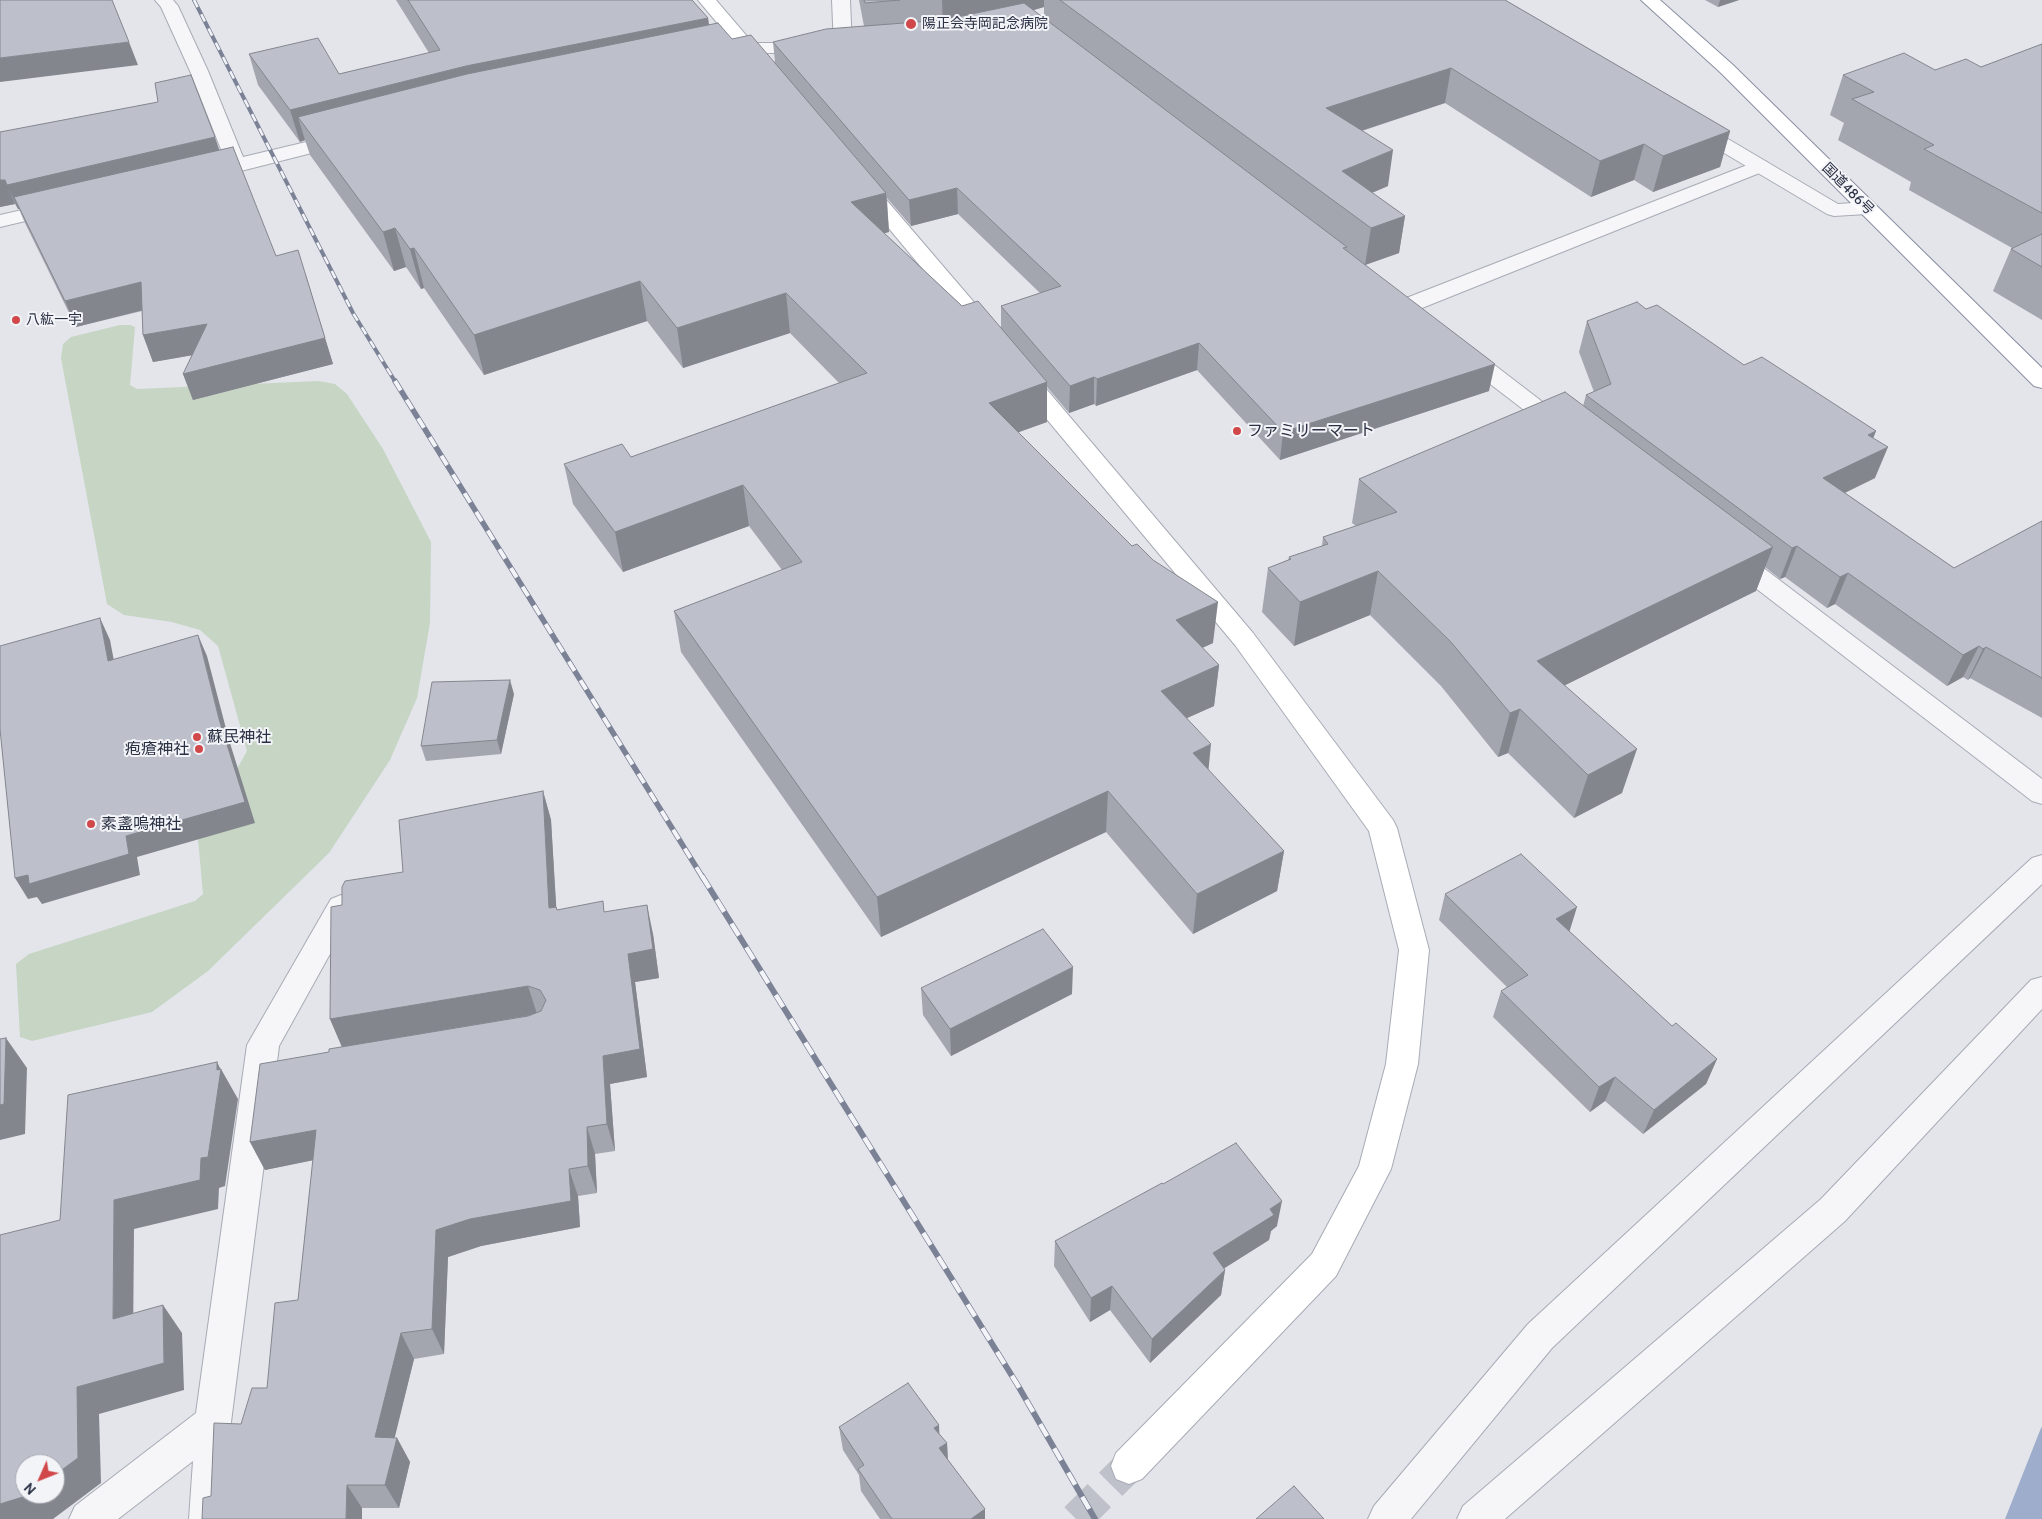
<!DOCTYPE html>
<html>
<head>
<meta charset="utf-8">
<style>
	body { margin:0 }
	#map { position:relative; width:2042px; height:1519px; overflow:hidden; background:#e3e5eb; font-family:Cabin,sans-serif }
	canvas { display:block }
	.north { position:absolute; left:15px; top:1454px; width:50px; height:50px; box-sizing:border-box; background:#f3f4f8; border:1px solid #a3a6b0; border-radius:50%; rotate:226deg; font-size:14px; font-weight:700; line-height:20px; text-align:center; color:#2a3043 }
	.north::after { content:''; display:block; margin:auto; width:18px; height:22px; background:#d0484a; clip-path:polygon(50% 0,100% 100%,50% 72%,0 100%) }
</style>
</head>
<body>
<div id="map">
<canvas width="2042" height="1519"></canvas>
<div class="north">N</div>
</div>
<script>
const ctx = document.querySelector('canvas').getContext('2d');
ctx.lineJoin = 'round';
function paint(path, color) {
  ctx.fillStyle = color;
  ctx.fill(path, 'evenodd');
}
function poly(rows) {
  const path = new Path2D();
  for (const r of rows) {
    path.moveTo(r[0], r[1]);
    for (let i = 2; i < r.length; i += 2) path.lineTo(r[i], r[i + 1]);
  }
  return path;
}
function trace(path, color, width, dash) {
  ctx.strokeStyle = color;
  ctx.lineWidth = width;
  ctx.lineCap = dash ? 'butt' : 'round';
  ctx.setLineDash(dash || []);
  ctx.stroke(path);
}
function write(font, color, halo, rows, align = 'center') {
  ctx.font = font + ' Cabin,"Noto Sans JP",sans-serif';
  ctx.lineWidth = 4;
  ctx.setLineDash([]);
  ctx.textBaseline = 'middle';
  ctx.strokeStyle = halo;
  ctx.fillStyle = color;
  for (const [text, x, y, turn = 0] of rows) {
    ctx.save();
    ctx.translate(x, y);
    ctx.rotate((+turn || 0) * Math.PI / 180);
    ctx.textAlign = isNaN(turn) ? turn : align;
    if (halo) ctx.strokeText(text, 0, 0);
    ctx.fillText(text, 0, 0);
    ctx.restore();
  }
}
paint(poly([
	[120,325,130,325,135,327,130,385,137,389,319,381,335,384,347,394,383,449,431,542,430,623,417,698,390,760,329,853,208,971,152,1012,32,1041,20,1037,16,964,29,954,195,901,203,894,196,817,206,802,238,767,247,751,218,646,200,630,172,622,124,615,107,604,61,358,63,344,71,337]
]), '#c6d5c4');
paint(poly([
	[2042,1427,2042,1519,2005,1519,2041,1428]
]), '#9eadcb');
trace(poly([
	[1076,1519,1129,1466]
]), '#bec1c9', 33, [33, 16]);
const lane = poly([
	[1760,160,1767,162,1770,166,1767,170,1412,312,1404,313,1396,312,1393,307,1396,302,1760,160]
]);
const street = poly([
	[155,0,173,0,178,6,208,71,243,157,344,133,351,135,354,139,351,143,237,172,203,179,196,177,193,173,196,169,226,162,190,71,161,7,155,0],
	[832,0,850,0,852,47,849,51,843,52,837,51,834,47,832,0],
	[748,43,811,43,817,44,820,48,817,52,811,53,748,53,727,58,721,57,718,53,721,49,748,43],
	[1694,121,1701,123,1838,204,1867,202,1874,204,1877,208,1874,212,1867,214,1834,216,1827,214,1687,131,1684,127,1687,123,1694,121],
	[57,202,64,204,67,208,64,212,0,227,0,215,57,202],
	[1463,345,1471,347,1570,423,1574,428,1570,433,1562,435,1554,433,1455,357,1452,352,1455,347,1463,345],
	[1732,549,1741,551,2042,779,2042,804,2032,801,1723,563,1720,557,1723,551,1732,549],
	[2042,855,2042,884,1552,1348,1411,1519,1368,1519,1374,1506,1528,1324,2032,858,2042,855],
	[341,895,351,899,356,907,279,1046,231,1422,227,1519,189,1519,193,1461,118,1519,69,1519,75,1506,196,1413,247,1045,331,899,341,895],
	[2042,977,2042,1009,1845,1221,1505,1519,1457,1519,1463,1506,1821,1199,2031,980,2042,977]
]);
const secondary = poly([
	[698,0,716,0,768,61,771,65,768,69,762,70,756,69,698,0],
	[864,180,871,182,996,328,999,333,996,338,988,340,980,338,857,190,854,186,857,182,864,180],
	[1023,369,1031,371,1253,633,1393,820,1397,828,1429,950,1418,1064,1391,1169,1336,1276,1142,1479,1129,1484,1116,1479,1111,1466,1116,1453,1312,1254,1359,1166,1386,1064,1399,950,1369,831,1235,645,1015,381,1012,376,1015,371,1023,369]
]);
const highway = poly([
	[1641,0,1660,0,1733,65,2042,368,2042,388,2034,386,1721,73,1641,0]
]);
trace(lane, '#a8abb5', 2);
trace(street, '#a8abb5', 2);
trace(secondary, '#a8abb5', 2);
trace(highway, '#8a90a2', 2);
paint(lane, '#f6f6f9');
paint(street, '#f6f6f9');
paint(secondary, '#fff');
paint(highway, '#fff');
const railFar2 = poly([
	[194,0,353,313,396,383]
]);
const railFar1 = poly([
	[395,381,703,878]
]);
const rail = poly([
	[702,876,1017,1384,1095,1519]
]);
trace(railFar2, '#7c8295', 4);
trace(railFar1, '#7c8295', 5.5);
trace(rail, '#7c8295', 6);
trace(railFar2, '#f3f4f8', 2.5, [8]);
trace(railFar1, '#f3f4f8', 4, [11]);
trace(rail, '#f3f4f8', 4.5, [14]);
paint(poly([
	[396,0,692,0,708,18,709,25,732,39,775,62,773,42,864,26,859,0,1505,0,1730,131,1720,167,1653,192,1634,180,1591,197,1445,103,1362,131,1388,186,1372,193,1405,216,1399,253,1365,265,1489,391,1280,460,1197,370,1096,406,1094,404,1069,413,1047,387,1047,422,1018,432,1213,643,1202,648,1219,665,1214,706,1187,718,1208,770,1284,851,1277,891,1193,934,1106,832,881,937,681,652,674,611,782,570,749,526,623,572,573,504,564,464,631,457,839,383,790,333,683,368,647,321,484,375,424,288,421,289,406,267,394,271,310,155,305,140,300,142,258,85,249,54,339,74,429,53],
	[1044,7,1044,19,1033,10],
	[887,198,911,226,958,214,1040,293,1001,306,1001,327,962,306,884,233,889,232],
	[1705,0,1739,0,1718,7],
	[2042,44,2042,320,1993,291,2011,249,2012,248,1909,190,1911,182,1838,140,1844,123,1830,115,1843,75,1981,67],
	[0,132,220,150,276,256,306,276,333,364,193,400,183,374,192,355,153,362,143,335,142,311,76,327,25,223,19,209,18,209,15,204,0,207],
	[1646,309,1744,365,1876,431,1873,438,1875,478,1845,493,1954,568,2042,521,2042,718,1970,678,1968,680,1963,677,1947,686,1835,604,1827,608,1785,577,1780,579,1765,567,1756,591,1565,685,1622,793,1574,818,1508,753,1498,757,1441,686,1370,615,1294,646,1262,612,1268,568,1288,560,1289,557,1322,546,1323,537,1356,526,1352,523,1359,479,1583,406,1586,395,1594,392,1579,352,1587,321],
	[514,694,501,754,426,761,421,746],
	[543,791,551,820,556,907,557,910,605,912,653,934,659,978,635,982,647,1077,610,1084,615,1151,595,1154,597,1193,578,1196,580,1227,481,1246,448,1257,444,1354,414,1359,394,1438,397,1438,410,1462,399,1508,362,1508,362,1519,202,1519,241,1424,267,1388,298,1300,313,1160,265,1170,250,1142,329,1052,342,1047,330,1019,342,905,403,872],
	[1445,894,1569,931,1672,1026,1717,1059,1706,1084,1643,1134,1605,1101,1590,1112,1493,1017,1501,991,1507,987,1439,920],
	[921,988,1072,994,951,1056,923,1015],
	[1163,1184,1277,1226,1271,1231,1269,1240,1224,1268,1225,1270,1221,1295,1150,1363,1110,1310,1090,1322,1054,1266,1055,1241],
	[939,1425,939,1434,947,1443,948,1460,985,1519,880,1519,861,1491,859,1475,843,1450,839,1427]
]), '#a3a5af');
paint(poly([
	[942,0,1044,0,1044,7,1024,13,943,31],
	[1720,0,1739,0,1718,7],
	[708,18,712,48,298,117,305,140,300,142,290,110,466,66],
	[129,42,138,65,0,82,0,58],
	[1451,68,1445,103,1321,144,1326,108],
	[1730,131,1720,167,1653,192,1663,156],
	[215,137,223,161,14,197,19,209,18,209,7,185],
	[1644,144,1634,180,1591,197,1600,161],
	[1393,150,1388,186,1340,206,1342,171],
	[0,180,5,180,15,204,0,207],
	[957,188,958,214,911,226,909,200],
	[886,193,889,232,854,241,851,202],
	[1405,216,1399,253,1365,265,1371,228],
	[395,228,406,267,394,271,383,232],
	[414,248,424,288,421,289,410,249],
	[306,276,333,364,193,400,183,374],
	[640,281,647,321,484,375,474,335],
	[141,282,151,308,76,327,65,301],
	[786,293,790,333,683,368,677,328],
	[207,324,217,351,153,362,143,335],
	[1199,343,1197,370,1096,406,1097,379],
	[1495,364,1489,391,1280,460,1283,432],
	[1094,377,1094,404,1069,413,1070,386],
	[1047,382,1047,422,989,443,989,403],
	[1876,431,1865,458,1888,447,1875,478,1811,509,1823,478,1868,435],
	[743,485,749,526,623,572,615,532],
	[1797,546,1785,577,1780,579,1792,548],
	[1773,547,1756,591,1525,705,1537,661],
	[1378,571,1370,615,1294,646,1300,602],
	[1848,573,1835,604,1827,608,1840,577],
	[1218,602,1213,643,1173,661,1176,620],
	[100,618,110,640,118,682,108,661],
	[198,635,207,656,229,740,255,823,137,857,140,875,42,904,37,897,28,899,15,878,126,836,219,719],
	[1979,646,1963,677,1947,686,1963,655],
	[1986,647,1970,678,1968,680,1983,649],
	[1219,665,1214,706,1158,731,1161,691],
	[510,680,514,694,501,754,497,740],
	[1520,709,1508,753,1498,757,1510,713],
	[1211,744,1207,785,1193,753],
	[1637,749,1622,793,1574,818,1588,775],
	[543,791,551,820,558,936,549,908],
	[1108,791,1106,832,881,937,877,897],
	[1284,851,1277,891,1193,934,1197,894],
	[647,905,653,934,659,978,635,982,647,1077,610,1084,615,1151,607,1124,603,1056,628,954],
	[1577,907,1569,933,1556,919],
	[1073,967,1072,994,951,1056,950,1029],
	[528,986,537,1014,342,1047,330,1019],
	[6,1038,27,1068,25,1134,0,1140,0,1105],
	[1717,1059,1706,1084,1643,1134,1654,1110],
	[217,1062,221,1070,221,1069,238,1099,225,1186,219,1188,218,1209,134,1229,133,1346,113,1319,114,1200,201,1158,217,1070],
	[1615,1077,1605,1101,1590,1112,1599,1087],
	[587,1127,595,1154,597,1193,588,1166],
	[316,1130,329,1157,265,1170,250,1142],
	[569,1169,578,1196,580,1227,481,1246,448,1257,444,1354,432,1329,436,1230],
	[1282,1201,1277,1226,1271,1231,1269,1240,1209,1278,1213,1253,1270,1209],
	[1225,1270,1221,1295,1150,1363,1152,1339],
	[1112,1286,1110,1310,1090,1322,1091,1298],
	[163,1305,182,1333,184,1390,99,1414,101,1483,53,1519,0,1519,0,1504,29,1494,55,1494,55,1475,77,1387],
	[401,1333,414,1359,389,1461,375,1437],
	[939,1425,940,1448,947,1443,948,1465,941,1471,934,1428],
	[397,1438,410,1462,399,1508,385,1485],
	[347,1485,362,1508,362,1519,346,1519],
	[985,1509,985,1519,971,1519]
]), '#84868e');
const building = poly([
	[0,0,112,0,129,42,0,58,0,0],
	[408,0,692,0,708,18,466,66,290,110,249,54,318,38,339,74,440,50,408,0],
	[864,0,900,0,865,3,864,0],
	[1060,0,1505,0,1730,131,1663,156,1644,144,1600,161,1451,68,1326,108,1393,150,1342,171,1405,216,1371,228,1060,0],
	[1024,3,1347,247,1343,248,1495,364,1283,432,1199,343,1097,379,1094,377,1070,386,1001,306,1061,286,957,188,909,200,773,42,826,29,943,20,1024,3],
	[718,23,732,39,751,35,886,193,851,202,962,306,978,301,1047,382,989,403,1132,546,1137,544,1153,560,1218,602,1176,620,1219,665,1161,691,1211,744,1193,753,1284,851,1197,894,1108,791,877,897,674,611,802,562,743,485,615,532,564,464,622,444,631,457,867,373,786,293,677,328,640,281,474,335,414,248,410,249,395,228,383,232,298,117,467,74,718,23],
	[2042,44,2042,213,1924,149,1934,145,1852,99,1874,92,1843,75,1904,53,1935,70,1966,59,1981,67,2042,44],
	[191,75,215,137,7,185,5,180,0,180,0,132,158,102,155,83,191,75],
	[233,147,276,256,298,250,325,338,183,374,207,324,143,335,141,282,65,301,14,197,233,147],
	[2042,234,2042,267,2011,249,2042,234],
	[1637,302,1646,309,1657,305,1744,365,1762,357,1876,431,1868,435,1888,447,1823,478,1954,568,2042,521,2042,678,1986,647,1983,649,1979,646,1963,655,1848,573,1840,577,1797,546,1792,548,1586,395,1611,384,1587,321,1637,302],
	[1565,392,1773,547,1537,661,1637,749,1588,775,1520,709,1510,713,1451,642,1378,571,1300,602,1268,568,1291,559,1289,557,1328,544,1323,537,1397,512,1359,479,1565,392],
	[100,618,108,661,198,635,219,719,245,802,126,836,129,854,29,884,28,875,15,878,0,729,0,646,100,618],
	[510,680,497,740,421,746,432,682,510,680],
	[543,791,549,908,556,907,557,910,603,901,604,912,647,905,653,949,628,954,640,1049,603,1056,607,1124,587,1127,588,1166,569,1169,571,1201,470,1219,436,1230,432,1329,401,1333,375,1437,397,1438,385,1485,347,1485,346,1519,202,1519,203,1498,211,1496,214,1423,241,1424,252,1388,267,1388,275,1303,298,1300,316,1130,250,1142,260,1064,329,1052,329,1049,528,1016,541,1011,546,1000,540,990,528,986,330,1019,331,907,342,905,342,887,345,881,403,872,399,820,543,791],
	[1521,854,1577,907,1556,919,1672,1026,1676,1023,1717,1059,1654,1110,1615,1077,1599,1087,1501,991,1528,975,1445,894,1521,854],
	[1043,929,1073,967,950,1029,921,988,1043,929],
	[6,1038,4,1104,0,1105,0,1039,6,1038],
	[217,1062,217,1070,221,1069,208,1157,201,1158,200,1180,114,1200,113,1319,163,1305,164,1363,77,1387,78,1458,55,1475,55,1464,25,1464,25,1494,29,1494,26,1496,0,1504,0,1235,60,1220,68,1095,217,1062],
	[1236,1143,1282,1201,1270,1209,1274,1215,1213,1253,1225,1270,1152,1339,1112,1286,1091,1298,1055,1241,1162,1183,1163,1184,1236,1143],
	[908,1383,939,1425,934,1428,947,1443,939,1448,985,1509,971,1519,892,1519,858,1469,864,1465,839,1427,908,1383],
	[1294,1486,1324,1519,1256,1519,1294,1486]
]);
paint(building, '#bdc0cb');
trace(building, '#84868e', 1);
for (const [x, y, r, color] of [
	[911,24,6,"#d0484a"],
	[16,320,5,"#d0484a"],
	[1237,431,5,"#d0484a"],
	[197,737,5,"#d0484a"],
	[199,749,5,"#d0484a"],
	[91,824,5,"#d0484a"]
]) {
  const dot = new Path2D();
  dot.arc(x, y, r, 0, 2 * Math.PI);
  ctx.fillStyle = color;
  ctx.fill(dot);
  trace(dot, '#f3f4f8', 2);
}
write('14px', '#2a3043', '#f3f4f8', [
	["陽正会寺岡記念病院",922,24],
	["八紘一宇",26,320]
], 'left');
write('14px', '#2a3043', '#f3f4f8', [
	["国道486号",1848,189,45]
]);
write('16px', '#2a3043', '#f3f4f8', [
	["ファミリーマート",1247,431],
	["蘇民神社",207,737],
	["疱瘡神社",189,749,"right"],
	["素盞嗚神社",101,824]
], 'left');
</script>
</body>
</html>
